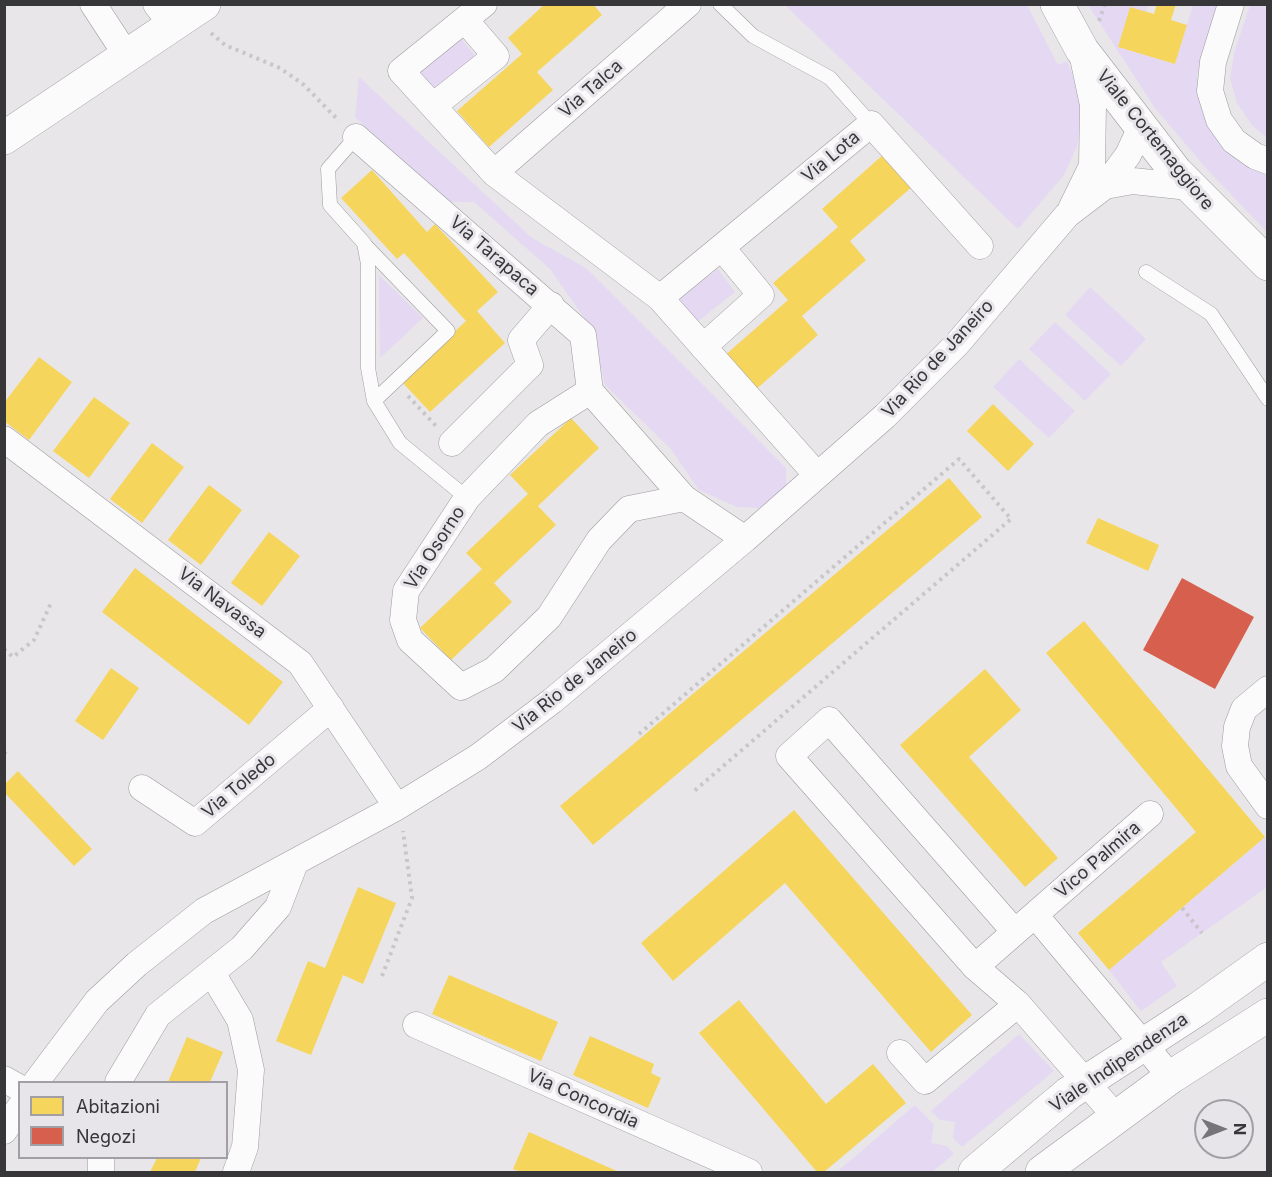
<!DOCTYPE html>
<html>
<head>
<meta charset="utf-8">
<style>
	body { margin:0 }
	#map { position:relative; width:1272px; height:1177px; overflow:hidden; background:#e8e6e9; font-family:Inter,sans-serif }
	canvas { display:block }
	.frame { position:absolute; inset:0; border:6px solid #373638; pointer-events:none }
	.legend { position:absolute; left:18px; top:1081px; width:210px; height:78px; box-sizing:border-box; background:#e8e5ea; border:2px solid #a19fa3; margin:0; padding:8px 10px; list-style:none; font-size:18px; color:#373638 }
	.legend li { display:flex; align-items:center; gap:12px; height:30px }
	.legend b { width:30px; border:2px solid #a19fa3 }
	.north { position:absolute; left:1194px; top:1099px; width:60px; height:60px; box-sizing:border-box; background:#e8e5ea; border:2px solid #a19fa3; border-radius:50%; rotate:90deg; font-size:16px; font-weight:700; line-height:24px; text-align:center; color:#373638 }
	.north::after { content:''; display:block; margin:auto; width:21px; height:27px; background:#757476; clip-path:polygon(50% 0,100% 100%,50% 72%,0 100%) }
</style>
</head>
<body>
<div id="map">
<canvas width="1272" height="1177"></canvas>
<div class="frame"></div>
<ul class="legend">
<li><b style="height:16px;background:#f6d55c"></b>Abitazioni</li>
<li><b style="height:16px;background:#d6604d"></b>Negozi</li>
</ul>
<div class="north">N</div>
</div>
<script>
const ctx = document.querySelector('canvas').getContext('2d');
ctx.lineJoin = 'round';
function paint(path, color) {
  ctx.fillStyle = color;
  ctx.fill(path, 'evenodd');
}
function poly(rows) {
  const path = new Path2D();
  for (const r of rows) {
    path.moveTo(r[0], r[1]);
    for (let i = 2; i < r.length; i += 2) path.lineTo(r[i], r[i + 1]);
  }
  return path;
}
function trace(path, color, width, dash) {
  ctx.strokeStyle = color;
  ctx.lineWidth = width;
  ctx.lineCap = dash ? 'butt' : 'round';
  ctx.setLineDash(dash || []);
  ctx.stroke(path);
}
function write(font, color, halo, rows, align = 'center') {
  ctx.font = font + ' Inter,sans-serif';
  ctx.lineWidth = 6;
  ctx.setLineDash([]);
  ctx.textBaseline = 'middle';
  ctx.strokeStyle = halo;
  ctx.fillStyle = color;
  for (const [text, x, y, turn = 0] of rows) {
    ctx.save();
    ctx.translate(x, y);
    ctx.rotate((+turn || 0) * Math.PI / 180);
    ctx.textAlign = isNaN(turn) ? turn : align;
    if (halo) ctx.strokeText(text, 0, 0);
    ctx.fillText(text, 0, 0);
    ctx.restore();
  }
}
paint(poly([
	[785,5,1027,5,1058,65,1067,61,1078,89,1083,118,1077,146,1064,175,1018,229],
	[1088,5,1148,5,1146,12,1130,7,1118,47,1175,64,1193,5,1217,5,1197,74,1198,93,1210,126,1231,155,1267,176,1267,232,1206,168,1155,108],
	[1250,5,1267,5,1267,138,1252,125,1237,103,1230,78,1235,50],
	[459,36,476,57,432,93,416,73],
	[359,77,532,238,586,268,786,468,786,485,776,498,759,508,737,507,699,490,670,448,605,385,592,329,550,269,474,202,447,202,355,117],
	[718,269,735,292,697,322,679,299],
	[379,275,423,318,380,358],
	[1090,287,1146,339,1121,366,1065,315],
	[1055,322,1111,374,1085,401,1029,349],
	[1019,359,1075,411,1049,438,993,387],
	[1265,837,1267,887,1161,962,1177,986,1141,1011,1109,970],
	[1019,1034,1054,1071,962,1147,953,1138,955,1122,940,1120,931,1111],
	[915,1105,934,1125,931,1143,947,1146,954,1154,932,1172,837,1172]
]), '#e4d8f3');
paint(poly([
	[545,4,593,4,602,15,537,72,553,90,489,147,457,111,522,54,508,38],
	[1157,4,1176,4,1171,20,1187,25,1175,64,1118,47,1130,7,1154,14],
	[885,153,913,186,850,241,866,260,802,316,818,335,753,392,723,357,788,300,773,283,838,227,822,209],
	[372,170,427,232,435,224,498,292,477,311,505,343,430,412,401,381,466,321,404,253,397,259,341,198],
	[39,357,72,382,29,440,4,421,4,403],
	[94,397,130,423,89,478,53,451],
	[993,404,1034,444,1008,471,967,431],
	[571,418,599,448,538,506,556,525,494,583,512,602,451,660,420,628,482,569,466,553,528,494,510,475],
	[152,443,184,467,142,523,110,499],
	[949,478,982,517,593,845,560,806],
	[209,485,242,510,201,565,168,540],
	[1098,518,1159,545,1148,571,1086,543],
	[269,532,300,556,262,606,231,583],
	[135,568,283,682,249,725,102,612],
	[1084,621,1265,837,1109,970,1078,933,1196,832,1046,653],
	[111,668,139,688,103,740,75,721],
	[985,669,1021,710,969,757,1058,858,1025,887,900,745],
	[18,771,92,849,74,866,4,792,4,785],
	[794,810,972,1015,931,1052,785,883,673,981,641,943],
	[358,887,396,903,363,984,343,975,311,1055,276,1041,308,961,325,968],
	[449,975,558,1022,541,1061,432,1014],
	[739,1000,826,1104,873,1064,906,1103,824,1172,817,1172,699,1033],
	[590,1036,654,1064,651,1073,661,1078,648,1108,573,1075],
	[187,1037,223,1052,210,1082,168,1082],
	[529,1132,619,1172,521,1172,513,1169],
	[157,1158,201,1158,195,1172,150,1172]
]), '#f6d55c');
paint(poly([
	[1182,578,1254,617,1215,689,1143,650]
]), '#d6604d');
const service = poly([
	[720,4,753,36,830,78,871,124],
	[356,137,328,169,330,205,364,243,368,264,368,368,374,401,400,443,467,498],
	[364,244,448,331,374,401],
	[1146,272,1211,314,1268,399]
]);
const minor = poly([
	[93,4,127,56],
	[156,4,172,25],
	[484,4,401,71,494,173,660,298,817,475],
	[1231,4,1213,62,1210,91,1219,120,1234,141,1255,156,1268,161],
	[433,106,496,56,465,20],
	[356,137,583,335,590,391,684,498,745,539],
	[494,173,688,4],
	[1105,186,1128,155,1141,127],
	[1071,209,1092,166,1093,105,1082,53],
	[660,298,871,124,980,246],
	[703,347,761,295,722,248],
	[590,391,538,424,467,498,406,591,403,620,410,640,461,687,494,670,549,617,599,540,629,509,684,498],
	[4,439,300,663,397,807],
	[452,443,530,365,521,340,551,305],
	[1268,689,1244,709,1237,727,1235,746,1239,766,1268,806],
	[142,788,195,823,331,708],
	[1035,915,1171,1077],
	[1015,932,829,720,789,756,975,967,1018,1004,1117,1118],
	[975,967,1150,814],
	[212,973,240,1020,251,1070,245,1147,236,1172],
	[416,1025,749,1172],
	[900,1053,925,1081,1018,1004],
	[4,1079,20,1088],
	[36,1082,97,1001,137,964,204,911,397,807,478,757,552,701,745,539,885,416,957,344,1067,215,1105,186,1133,181,1189,187],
	[118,1082,158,1015,242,948,278,907,295,863],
	[4,1131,20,1107],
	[101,1172,101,1158]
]);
const tertiary = poly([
	[1057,4,1082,50,1176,172,1268,264],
	[4,138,204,4],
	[975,1172,1069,1093,1198,1009,1268,959],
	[1042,1172,1171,1077,1268,1015]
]);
trace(service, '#9d9b9e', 15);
trace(minor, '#9d9b9e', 27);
trace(tertiary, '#9d9b9e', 34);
trace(poly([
	[1099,21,1105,4],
	[211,33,225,45,280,68,304,85,339,121],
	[408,396,436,426],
	[4,649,13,657,34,640,52,601],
	[639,734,959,459,1011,519,693,792],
	[4,752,9,757],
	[1182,908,1202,933],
	[382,976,412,898,403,831]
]), '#c7c6c8', 4, [3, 4.5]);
trace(service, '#fcfbfc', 14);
trace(minor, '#fcfbfc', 26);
trace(tertiary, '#fcfbfc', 33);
write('18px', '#373638', '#e8e5ea', [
	["Via Talca",591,89,-41],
	["Viale Cortemaggiore",1155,140,51],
	["Via Lota",831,157,-40],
	["Via Tarapaca",494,256,41],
	["Via Rio de Janeiro",938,359,-47],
	["Via Osorno",435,548,-57],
	["Via Navassa",222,603,37],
	["Via Rio de Janeiro",575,681,-39],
	["Via Toledo",239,786,-40],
	["Vico Palmira",1098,860,-41],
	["Viale Indipendenza",1119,1063,-34],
	["Via Concordia",583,1099,24]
]);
</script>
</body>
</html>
